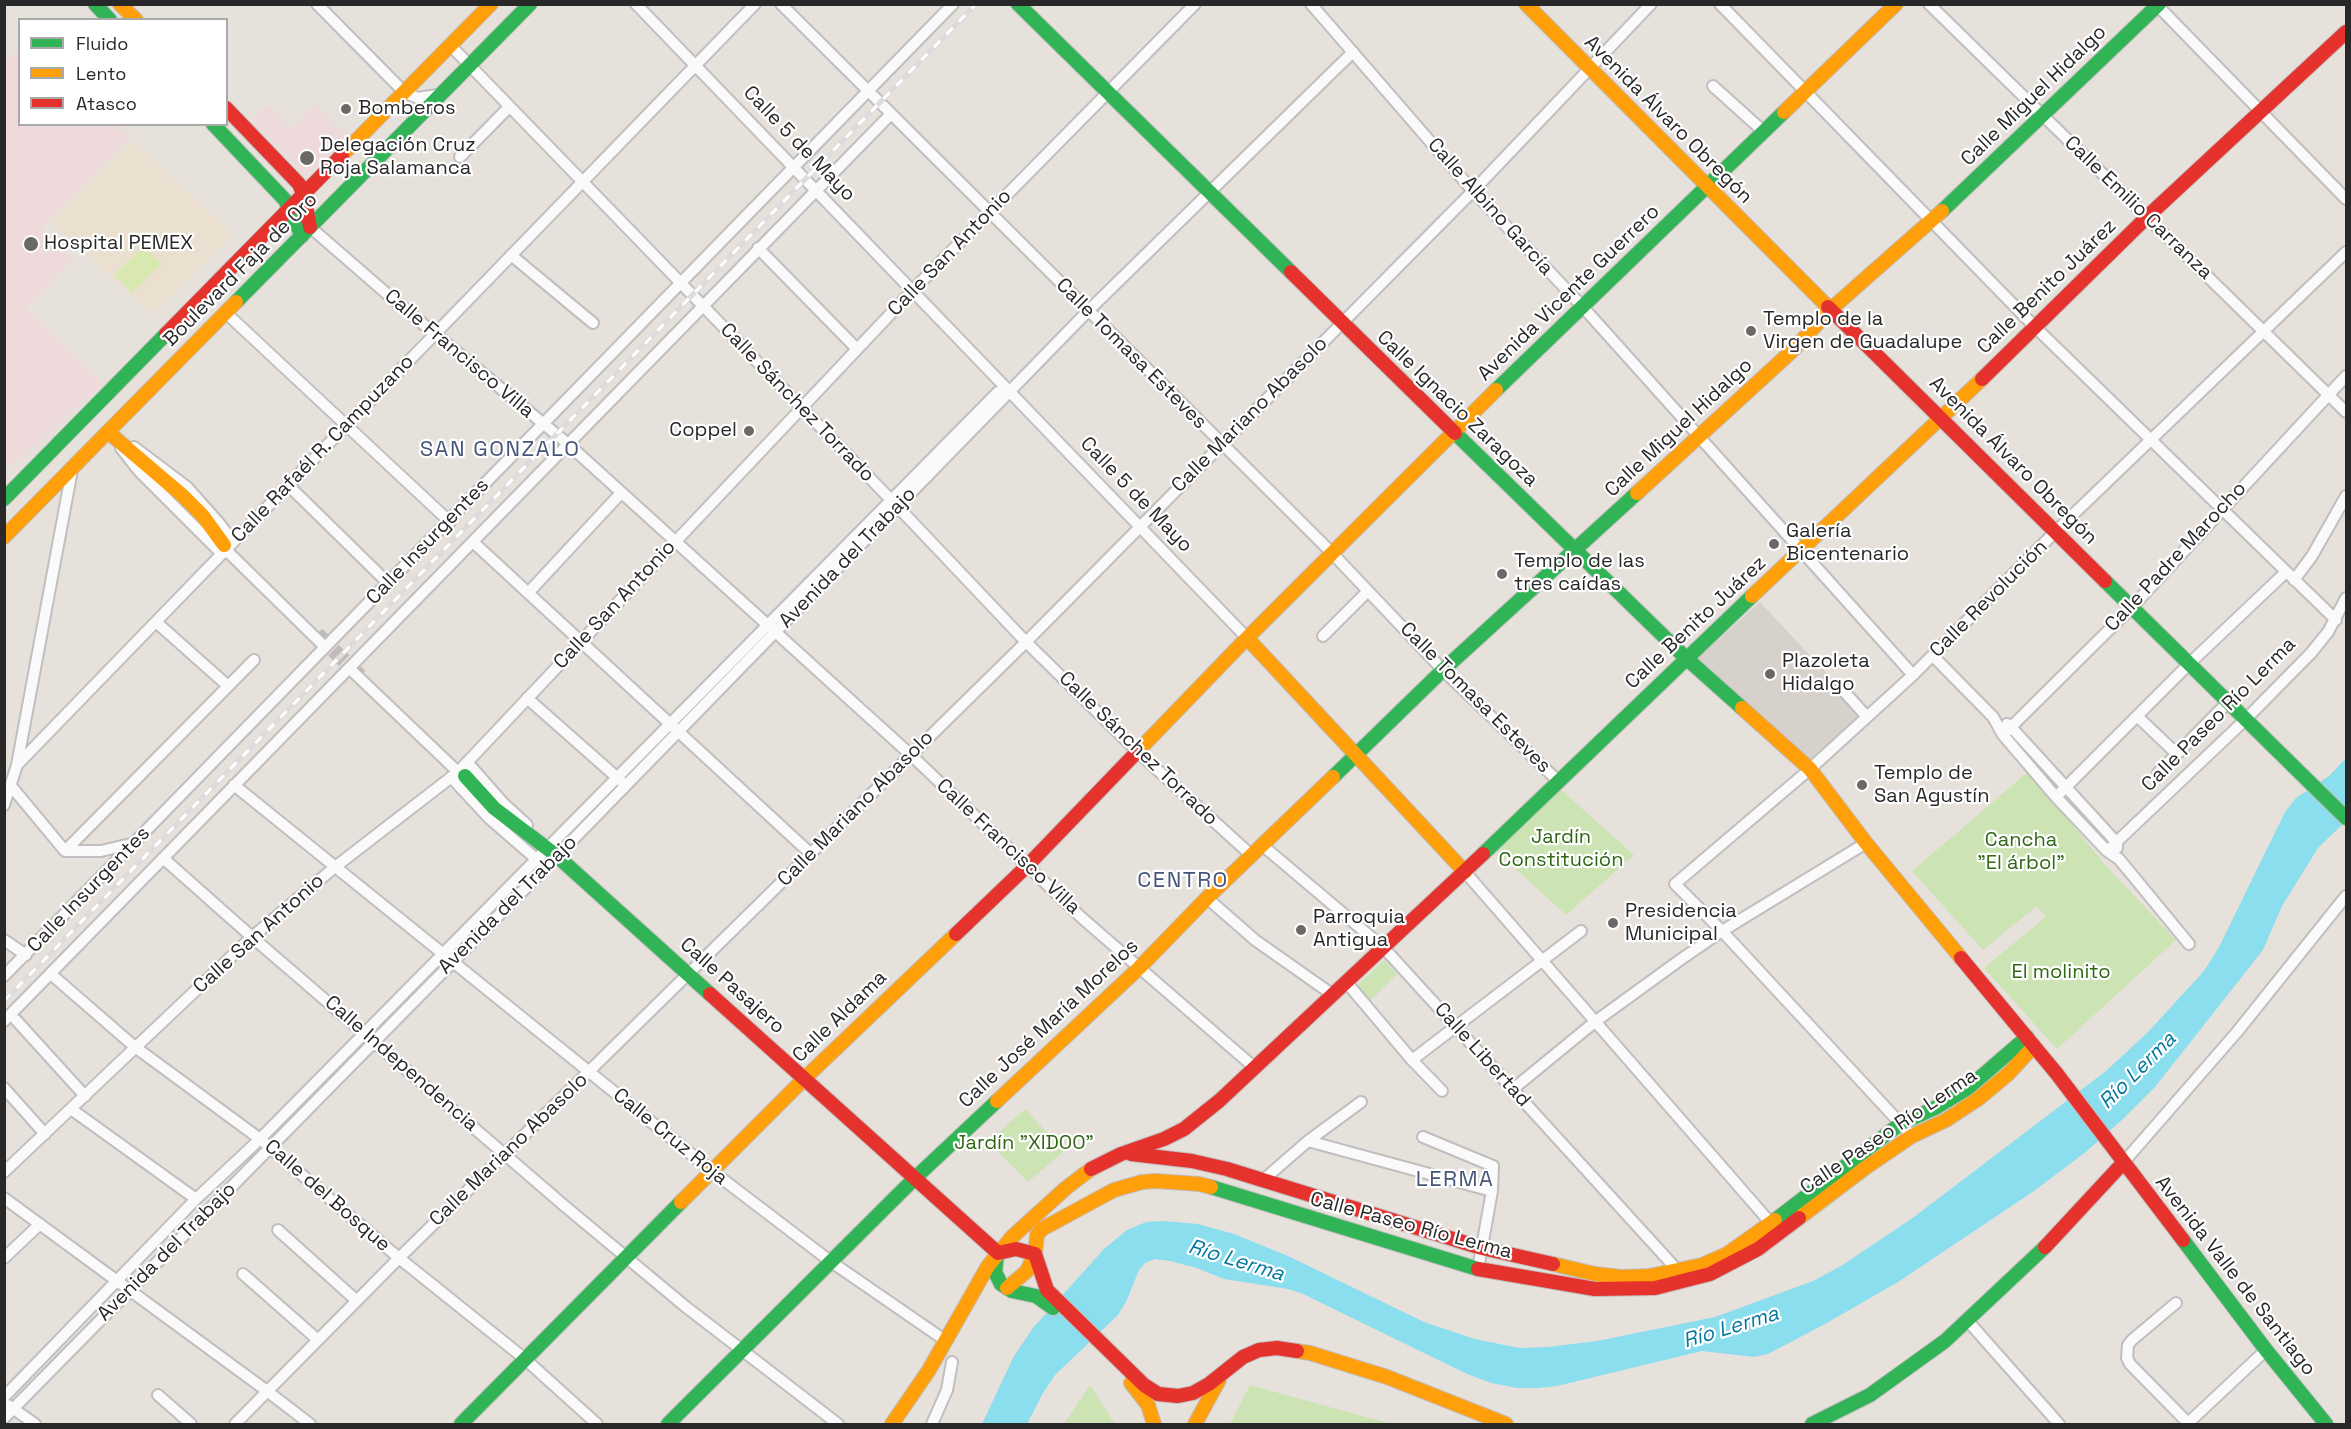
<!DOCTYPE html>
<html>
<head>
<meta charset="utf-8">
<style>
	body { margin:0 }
	#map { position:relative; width:2351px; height:1429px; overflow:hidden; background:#e7e1dc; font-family:"Space Grotesk",sans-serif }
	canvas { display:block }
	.frame { position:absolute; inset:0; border:6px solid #282828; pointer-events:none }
	.legend { position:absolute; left:18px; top:18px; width:210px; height:108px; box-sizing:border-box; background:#fff; border:2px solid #a9a9a9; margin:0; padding:8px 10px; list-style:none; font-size:18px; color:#282828 }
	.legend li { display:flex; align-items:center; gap:12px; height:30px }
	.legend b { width:30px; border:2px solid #a9a9a9 }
</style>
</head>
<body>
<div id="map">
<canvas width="2351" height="1429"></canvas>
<div class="frame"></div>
<ul class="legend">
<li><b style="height:8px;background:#30b455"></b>Fluido</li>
<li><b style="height:8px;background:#ff9f0a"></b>Lento</li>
<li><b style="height:8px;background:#e5322d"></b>Atasco</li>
</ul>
</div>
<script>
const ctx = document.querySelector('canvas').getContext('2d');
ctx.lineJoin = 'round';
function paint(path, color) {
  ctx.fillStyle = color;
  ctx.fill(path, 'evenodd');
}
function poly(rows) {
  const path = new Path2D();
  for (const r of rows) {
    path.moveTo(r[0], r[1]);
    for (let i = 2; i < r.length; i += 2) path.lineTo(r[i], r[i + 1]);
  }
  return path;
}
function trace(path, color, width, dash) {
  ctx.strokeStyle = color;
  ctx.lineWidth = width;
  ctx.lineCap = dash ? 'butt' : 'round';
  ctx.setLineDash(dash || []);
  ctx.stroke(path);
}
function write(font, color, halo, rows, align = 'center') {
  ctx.font = font + ' "Space Grotesk",sans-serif';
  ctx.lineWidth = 4.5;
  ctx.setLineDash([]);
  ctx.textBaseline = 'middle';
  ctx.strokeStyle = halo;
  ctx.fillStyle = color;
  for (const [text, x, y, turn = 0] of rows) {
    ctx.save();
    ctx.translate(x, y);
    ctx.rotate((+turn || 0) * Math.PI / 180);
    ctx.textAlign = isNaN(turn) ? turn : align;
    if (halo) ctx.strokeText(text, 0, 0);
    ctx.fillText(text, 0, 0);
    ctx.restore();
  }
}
paint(poly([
	[133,141,234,235,152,315,51,221]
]), '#ebdfd0');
paint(poly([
	[19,48,20,124,113,125,131,136,42,228,73,260,26,308,102,384,11,468,4,461,4,63],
	[268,105,290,129,315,105,347,138,306,177,252,120]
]), '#eedada');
paint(poly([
	[2029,771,2106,866,2176,940,2057,1049,1984,968,2046,917,2037,906,1983,950,1912,871],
	[1558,787,1634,855,1566,915,1494,849],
	[1384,960,1397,974,1369,1002,1356,987],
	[1025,1109,1064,1151,1028,1182,988,1142],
	[1090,1385,1115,1424,1064,1424],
	[1250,1385,1391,1424,1230,1424]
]), '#cce3b3');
paint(poly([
	[144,246,161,264,132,293,114,275]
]), '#d9e8b0');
paint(poly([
	[1760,602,1863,712,1807,762,1697,659]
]), '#d7d1cc');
paint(poly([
	[2346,758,2346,821,2318,848,2282,906,2263,950,2155,1087,2124,1118,2087,1151,2034,1191,1898,1282,1825,1324,1768,1354,1754,1357,1702,1351,1557,1386,1538,1388,1517,1388,1491,1383,1467,1374,1303,1294,1288,1289,1224,1279,1197,1268,1170,1261,1155,1259,1145,1263,1139,1270,1127,1300,1118,1315,1055,1375,1043,1393,1027,1424,982,1424,1014,1356,1033,1328,1104,1249,1127,1230,1146,1222,1164,1221,1198,1224,1234,1234,1288,1256,1424,1322,1475,1339,1519,1348,1548,1347,1597,1341,1715,1317,1813,1281,1841,1266,1914,1217,2106,1071,2148,1032,2204,971,2219,947,2285,812,2296,798,2329,776]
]), '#8bdeed');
trace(poly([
	[317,634,360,676]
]), '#c1bcb8', 15, [15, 8]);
const street = poly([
	[317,4,405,93,418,98,437,95],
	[636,4,1247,638],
	[781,4,1332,553,1443,670,1558,781],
	[1311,4,1473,191,1582,306,1913,675],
	[1720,4,2034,326,2336,620],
	[1929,4,2346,412],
	[2156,4,2346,199],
	[451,46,898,507,1026,642,1139,753,1251,855],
	[1713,86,1764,132],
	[460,157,509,107],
	[310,227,394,300,568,444,911,755,1082,918,1255,1068],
	[758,248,857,349],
	[511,255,593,323],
	[226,313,450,522],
	[134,447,187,487,219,523,233,542],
	[121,448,138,470,222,554],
	[288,485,389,584],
	[473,542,811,854],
	[226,550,325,647],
	[2294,580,2312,556,2346,496],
	[528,593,621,493],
	[156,622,228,686],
	[1323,636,1368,591],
	[1933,656,1993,717,2003,735,2056,797,2107,851,2119,859,2189,944],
	[349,668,458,772],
	[1841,688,1867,717],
	[527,698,621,781],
	[2137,716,2177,754],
	[2007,724,2011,727,2117,843,2117,848],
	[2003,735,2133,606,2346,376],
	[467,762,504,804,527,825],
	[17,765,755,4],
	[2158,773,2229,701],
	[451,777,490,819,542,864],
	[234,785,712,1171,830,1261,946,1341],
	[11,786,65,851,101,851,135,843],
	[2056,797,2190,663,2286,572],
	[4,805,17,765,72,470],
	[1262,845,1384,948,1680,1273],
	[65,851,254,660],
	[2107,851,2247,718,2311,653,2328,632,2346,598],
	[163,858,252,937,567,1208,686,1307,838,1424],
	[1465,872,1775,1228],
	[1207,898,1255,940,1333,995],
	[4,940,26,955],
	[52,975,135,1047,260,1139,399,1258,525,1359,597,1424],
	[4,976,953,4],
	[1347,983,1412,1060,1442,1091],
	[16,1020,85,1096],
	[4,1021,890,115],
	[1412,1060,1581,931],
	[4,1088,45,1134],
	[1513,1089,1596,1021,1680,960,1722,931,1866,843],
	[71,1109,196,1199],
	[1912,1136,1722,931,1675,884,1810,769,1913,675,2056,531,2346,252],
	[1423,1137,1493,1166,1492,1191,1478,1269],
	[1308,1141,1492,1191],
	[2123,1163,2237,1032,2346,896],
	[4,1172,252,937,335,867,458,772,913,290,1195,4],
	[1262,1181,1308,1141,1361,1102],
	[4,1198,267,1391,310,1424],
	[278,1230,357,1301],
	[4,1258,40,1224],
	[243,1274,318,1340],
	[2176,1303,2132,1340,2128,1345,2127,1358,2130,1364,2188,1423],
	[1967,1320,2059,1424],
	[158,1395,191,1424],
	[4,1397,196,1199,260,1139,998,392,1009,391],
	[8,1405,35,1424],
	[4,1418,560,853,1088,311,1353,52],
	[235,1424,399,1258,1026,642,1473,191,1651,4],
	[932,1424,947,1390,952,1362],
	[2187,1424,2266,1350]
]);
const fast = poly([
	[95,4,110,20],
	[1018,4,1291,272],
	[213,124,285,200,302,236],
	[1942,211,2159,4],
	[236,302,530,4],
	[1496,390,1784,112],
	[1455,433,1686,658,1742,708],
	[4,499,166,334],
	[2105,581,2346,818],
	[465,776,494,808,557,856,710,994],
	[1333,777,1443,670,1637,493],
	[1483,854,1752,596],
	[1211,1187,1478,1269],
	[1775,1220,1900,1124,1935,1108,1968,1088,2027,1037],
	[2183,1240,2266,1350,2326,1424],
	[997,1255,995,1272,1001,1284,1012,1291,1036,1296,1053,1308],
	[461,1424,681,1202],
	[668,1424,915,1178,997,1101],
	[1812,1424,1870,1395,1945,1341,2045,1247]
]);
const slow = poly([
	[120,4,136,20],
	[1526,4,1828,307],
	[1784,112,1896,4],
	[342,155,491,4],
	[108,432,182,495,203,516,224,545],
	[1637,493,1792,351,1831,309,1942,211],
	[4,537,236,302],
	[1752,596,1982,379],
	[1247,638,1465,872],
	[1742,708,1810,769,1866,843,1961,958],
	[1135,754,1247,638,1496,390],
	[997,1101,1139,968,1207,898,1333,777],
	[681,1202,805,1078,956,934],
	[1799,1218,1865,1168,1912,1136,1946,1120,1978,1099,2008,1074,2034,1046],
	[1553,1264,1595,1274,1622,1277,1649,1276,1702,1265,1727,1254,1775,1220],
	[1007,1288,1027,1271,1035,1254,1037,1235,1042,1229,1114,1190,1142,1182,1156,1181,1199,1184,1211,1187],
	[1297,1351,1310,1353,1387,1377,1506,1424],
	[1131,1383,1148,1405,1154,1424],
	[892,1424,929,1370,988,1266,1012,1237,1066,1188,1091,1169],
	[1195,1424,1219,1380]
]);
const jam = poly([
	[226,108,299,184,304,196,310,227],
	[1291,272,1455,433],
	[1828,307,2105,581],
	[166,334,342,155],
	[1982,379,2147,217,2346,32],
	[956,934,1026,867,1135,754],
	[1961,958,2057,1074,2183,1240],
	[710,994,998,1253],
	[1131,1154,1192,1161,1227,1169,1482,1248,1553,1264],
	[1091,1169,1121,1154,1164,1139,1184,1129,1219,1101,1483,854],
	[2045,1247,2123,1163],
	[998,1253,1016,1249,1035,1254,1047,1290,1144,1385,1158,1394,1178,1396,1193,1393,1209,1384,1243,1357,1259,1350,1277,1348,1297,1351],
	[1478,1269,1595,1289,1655,1288,1710,1274,1758,1249,1799,1218]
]);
trace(street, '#c0bebe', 14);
trace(fast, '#c0bebe', 16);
trace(slow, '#c0bebe', 16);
trace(jam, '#c0bebe', 16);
trace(street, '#fbfafa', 10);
trace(fast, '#30b455', 14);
trace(slow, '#ff9f0a', 14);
trace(jam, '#e5322d', 14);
const rail = poly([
	[4,1001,976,4]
]);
trace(rail, '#dcdcde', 5);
trace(rail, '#fff', 3, [9]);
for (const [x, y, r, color] of [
	[346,109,6,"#6b6967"],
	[307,158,8,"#6b6967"],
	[31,244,8,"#6b6967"],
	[1751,331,6,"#6b6967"],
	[749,431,6,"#6b6967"],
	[1774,544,6,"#6b6967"],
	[1502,574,6,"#6b6967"],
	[1770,674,6,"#6b6967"],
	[1862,785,6,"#6b6967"],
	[1613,923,6,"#6b6967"],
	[1301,930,6,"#6b6967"]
]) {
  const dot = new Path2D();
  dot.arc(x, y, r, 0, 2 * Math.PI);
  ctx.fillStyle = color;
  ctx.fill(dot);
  trace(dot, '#fff', 2);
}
write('20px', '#282828', '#fff', [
	["Calle Miguel Hidalgo",2034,96,-44],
	["Avenida Álvaro Obregón",1668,120,45],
	["Calle 5 de Mayo",799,144,46],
	["Calle Albino García",1490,207,48],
	["Calle Emilio Carranza",2138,208,44],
	["Calle San Antonio",950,253,-46],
	["Boulevard Faja de Oro",241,270,-45],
	["Calle Benito Juárez",2047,287,-44],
	["Avenida Vicente Guerrero",1569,293,-44],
	["Calle Francisco Villa",459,354,40],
	["Calle Tomasa Esteves",1131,354,45],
	["Calle Sánchez Torrado",797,403,46],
	["Calle Ignacio Zaragoza",1457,409,44],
	["Calle Mariano Abasolo",1250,415,-45],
	["Calle Miguel Hidalgo",1679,428,-43],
	["Calle Rafaél R. Campuzano",323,449,-46],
	["Avenida Álvaro Obregón",2013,461,45],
	["Calle 5 de Mayo",1136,495,46],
	["Calle Insurgentes",428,542,-46],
	["Calle Padre Marocho",2176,557,-47],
	["Avenida del Trabajo",848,558,-46],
	["Calle Revolución",1989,599,-45],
	["Calle San Antonio",615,605,-47],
	["Calle Benito Juárez",1696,623,-43],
	["Calle Tomasa Esteves",1475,698,45],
	["Calle Paseo Río Lerma",2219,715,-45],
	["Calle Sánchez Torrado",1138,749,44],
	["Calle Mariano Abasolo",856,809,-45],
	["Calle Francisco Villa",1008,847,43],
	["Calle Insurgentes",89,890,-46],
	["Avenida del Trabajo",508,905,-45],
	["Calle San Antonio",259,934,-42],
	["Calle Pasajero",732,986,42],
	["Calle Aldama",840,1017,-44],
	["Calle José María Morelos",1049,1024,-43],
	["Calle Libertad",1482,1055,48],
	["Calle Independencia",401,1064,41],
	["Calle Paseo Río Lerma",1889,1132,-34],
	["Calle Cruz Roja",670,1137,39],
	["Calle Mariano Abasolo",509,1150,-44],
	["Calle del Bosque",327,1196,41],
	["Calle Paseo Río Lerma",1411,1226,15],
	["Avenida del Trabajo",167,1252,-45],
	["Avenida Valle de Santiago",2235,1276,52]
]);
write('20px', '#282828', '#fff', [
	["Bomberos",358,109],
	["Delegación Cruz",320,146],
	["Roja Salamanca",320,169],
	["Hospital PEMEX",44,244],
	["Templo de la",1763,320],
	["Virgen de Guadalupe",1763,343],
	["Coppel",737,431,"right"],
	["Galería",1786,532],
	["Bicentenario",1786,555],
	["Templo de las",1514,562],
	["tres caídas",1514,585],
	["Plazoleta",1782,662],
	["Hidalgo",1782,685],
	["Templo de",1874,774],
	["San Agustín",1874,797],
	["Presidencia",1625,912],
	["Municipal",1625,935],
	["Parroquia",1313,918],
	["Antigua",1313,941]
], 'left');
write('20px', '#2f6715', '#fff', [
	["Jardín",1561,838],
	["Constitución",1561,861],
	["Cancha",2021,841],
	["\"El árbol\"",2021,864],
	["El molinito",2061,973],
	["Jardín \"XIDOO\"",1024,1144]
]);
write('italic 21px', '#06789d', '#fff', [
	["Río Lerma",2138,1071,-45],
	["Río Lerma",1236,1261,17],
	["Río Lerma",1731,1328,-17]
]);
ctx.letterSpacing = '1.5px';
write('22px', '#46557a', '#fff', [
	["SAN GONZALO",500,450],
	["CENTRO",1183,881],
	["LERMA",1455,1180]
]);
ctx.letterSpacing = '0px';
</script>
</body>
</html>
